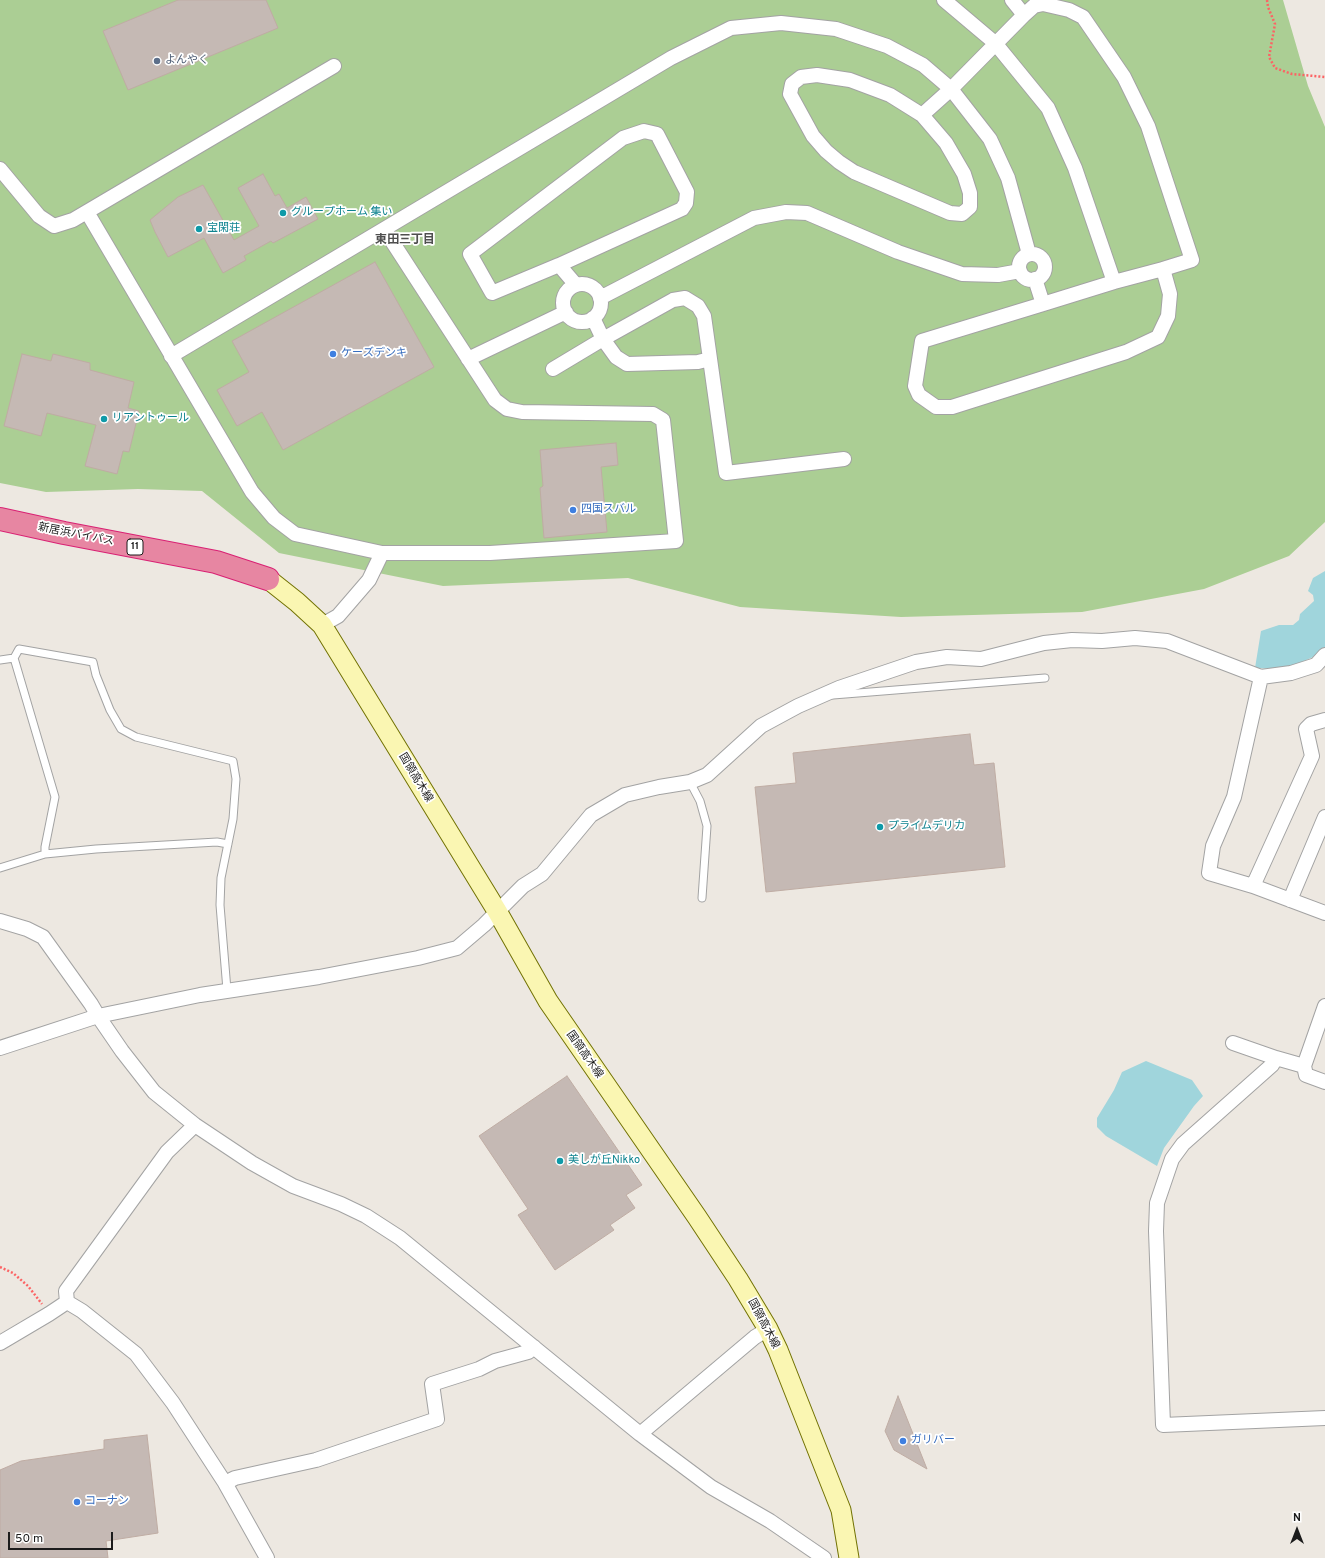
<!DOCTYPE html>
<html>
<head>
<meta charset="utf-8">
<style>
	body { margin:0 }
	#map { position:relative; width:1325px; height:1558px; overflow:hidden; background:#ede8e1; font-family:Overpass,sans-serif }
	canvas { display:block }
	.north { position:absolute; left:1277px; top:1510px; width:40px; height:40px; -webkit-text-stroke:3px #fff; paint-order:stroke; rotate:0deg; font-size:11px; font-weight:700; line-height:16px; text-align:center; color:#1c1c1c }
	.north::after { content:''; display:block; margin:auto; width:14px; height:18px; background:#1c1c1c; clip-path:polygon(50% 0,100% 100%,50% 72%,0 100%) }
	.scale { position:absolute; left:8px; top:1532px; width:105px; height:18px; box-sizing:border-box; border:2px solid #1c1c1c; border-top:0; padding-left:5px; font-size:12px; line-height:14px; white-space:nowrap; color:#1c1c1c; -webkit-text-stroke:3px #fff; paint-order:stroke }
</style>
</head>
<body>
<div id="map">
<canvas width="1325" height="1558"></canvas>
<div class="north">N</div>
<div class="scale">50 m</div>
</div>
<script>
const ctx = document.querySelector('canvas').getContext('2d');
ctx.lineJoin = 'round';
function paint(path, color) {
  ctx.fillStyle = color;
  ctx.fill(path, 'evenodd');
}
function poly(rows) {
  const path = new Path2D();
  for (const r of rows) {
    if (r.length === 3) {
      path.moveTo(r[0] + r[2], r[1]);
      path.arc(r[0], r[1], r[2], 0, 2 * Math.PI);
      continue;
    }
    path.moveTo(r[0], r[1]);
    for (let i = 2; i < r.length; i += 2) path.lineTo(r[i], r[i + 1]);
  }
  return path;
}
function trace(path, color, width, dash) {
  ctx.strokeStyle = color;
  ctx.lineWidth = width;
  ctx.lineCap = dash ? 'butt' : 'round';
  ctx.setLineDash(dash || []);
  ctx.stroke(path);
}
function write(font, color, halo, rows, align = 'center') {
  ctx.font = font + ' Overpass,"Noto Sans JP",sans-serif';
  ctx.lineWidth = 3.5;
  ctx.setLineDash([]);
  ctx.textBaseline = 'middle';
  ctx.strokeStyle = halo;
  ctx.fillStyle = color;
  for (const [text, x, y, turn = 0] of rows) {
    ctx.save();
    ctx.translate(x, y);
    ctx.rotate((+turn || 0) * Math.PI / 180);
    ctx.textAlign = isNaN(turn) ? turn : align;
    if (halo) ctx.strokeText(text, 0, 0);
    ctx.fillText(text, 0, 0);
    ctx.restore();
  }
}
paint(poly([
	[0,0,1283,0,1308,86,1325,127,1325,522,1289,556,1204,589,1082,612,901,617,740,607,628,578,443,586,279,553,202,491,138,489,46,492,0,483]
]), '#abce94');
paint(poly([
	[1325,571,1325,647,1313,657,1297,664,1280,669,1255,668,1261,631,1279,625,1293,625,1299,620,1300,614,1314,601,1313,595,1308,591,1313,578],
	[1146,1061,1192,1080,1203,1096,1194,1106,1164,1148,1157,1166,1106,1136,1097,1127,1097,1118,1114,1090,1122,1072]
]), '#a0d5dc');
const building = poly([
	[178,0,266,0,278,28,128,90,103,31,178,0],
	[263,174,275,196,279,194,287,208,306,197,318,219,273,243,271,241,244,256,246,260,223,273,204,238,168,257,155,232,150,220,178,197,203,185,234,240,259,226,238,188,263,174],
	[375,262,434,367,283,450,262,412,237,426,217,390,249,372,232,341,375,262],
	[22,354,51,361,53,354,90,363,90,370,134,382,128,408,139,411,129,452,123,451,117,474,85,466,96,425,47,413,41,436,4,426,22,354],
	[616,443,618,465,601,467,607,532,544,538,540,488,543,486,540,450,616,443],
	[970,734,974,765,994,763,1005,867,766,892,755,787,796,783,793,753,970,734],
	[567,1076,642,1185,626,1195,635,1208,610,1225,614,1230,555,1270,518,1215,528,1209,479,1136,567,1076],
	[898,1396,927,1469,894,1450,885,1431,898,1396],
	[147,1435,158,1533,106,1541,108,1558,0,1558,0,1470,21,1461,104,1449,104,1440,147,1435]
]);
paint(building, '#c5b9b4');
trace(building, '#bfaca3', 1);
const lane = poly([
	[0,660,14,658],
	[833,695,1045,678],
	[690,782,700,801,707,826,702,898],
	[45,854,45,847,55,797,14,658,19,649,93,662,96,675,110,710,121,729,136,737,233,761,236,779,233,819,221,878,220,905,227,990],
	[0,868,45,854,96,849,217,842,228,844]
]);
const street = poly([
	[944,0,995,43,1048,108,1075,168,1114,282],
	[1012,0,1024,15],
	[922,115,890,95,850,80,817,75,801,77,792,84,790,94,813,136,826,151,839,162,854,172,950,213,962,214,970,207,970,193,964,174,946,143,922,115,951,89,1024,15,1034,6,1043,4,1069,10,1083,17,1124,77,1148,126,1192,260,1163,269,1170,294,1168,316,1158,337,1126,352,952,407,936,407,919,395,915,386,922,341,1043,304],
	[0,169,39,216,54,226,73,220,334,66],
	[87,212,252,492,274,518,295,534,382,553,490,553,676,541,663,420,653,414,522,412,507,409,495,400,384,229],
	[1032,267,13],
	[559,265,682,209,686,203,687,192,657,134,644,131,623,138,470,254,492,293,559,265,576,285],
	[1035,279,1043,304,1114,282,1163,269],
	[582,303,19],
	[600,298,754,218,786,212,807,213,898,252,962,274,998,275,1020,271],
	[593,318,603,339,616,357,627,364,698,362,710,359],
	[171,356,671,58,731,28,781,23,836,29,887,46,923,65,951,89,990,139,1008,178,1029,254],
	[468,359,566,312],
	[553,369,603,339,673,300,685,298,698,306,704,316,726,473,844,459],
	[322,625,338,616,369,580,382,553],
	[1261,677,1234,797,1213,846,1209,873,1253,886,1325,913],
	[1253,886,1312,756,1306,729,1311,724,1325,720],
	[1290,900,1325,817],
	[0,921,27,929,43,937,91,1004,98,1016,122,1051,154,1092,195,1125,252,1163,293,1186,341,1204,366,1216,400,1238,640,1434,711,1487,770,1521,824,1558],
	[1233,1043,1276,1058,1272,1065,1183,1144,1172,1159,1157,1203,1156,1231,1163,1425,1325,1418],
	[0,1048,98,1016,200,995,319,977,418,958,457,948,484,925,523,886,542,874,591,815,625,795,659,787,690,782,707,775,761,726,798,706,839,688,916,662,947,657,981,659,1044,643,1072,640,1102,641,1135,638,1167,641,1261,677,1291,673,1316,665,1325,655],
	[1276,1058,1304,1066,1325,1006],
	[1304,1066,1306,1075,1325,1082],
	[195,1125,167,1152,66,1291,67,1302,82,1311,136,1354,173,1403,225,1483,267,1558],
	[0,1343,49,1314,67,1302],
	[640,1434,755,1337,768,1329],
	[225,1483,235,1478,316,1460,437,1419,432,1384,479,1369,495,1361,528,1352,534,1347]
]);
const secondary = poly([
	[268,579,297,602,322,625,497,911,548,1001,697,1217,738,1279,768,1329,778,1350,841,1510,849,1558]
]);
const highway = poly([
	[0,519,64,533,216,562,268,579]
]);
trace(lane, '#a3a3a3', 9);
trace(street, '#a3a3a3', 16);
trace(secondary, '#727203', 21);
trace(highway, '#d92073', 24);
trace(poly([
	[1267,0,1268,7,1275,24,1269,57,1275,68,1292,74,1325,77],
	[0,1267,13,1273,28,1286,42,1304]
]), '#fc6364', 2.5, [2, 2]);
trace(lane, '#fff', 7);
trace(street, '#fff', 14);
trace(secondary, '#faf6b2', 19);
trace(highway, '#e786a2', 22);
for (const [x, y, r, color] of [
	[157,61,4,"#5c6f8a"],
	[283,213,4,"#0f9aa8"],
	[199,229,4,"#0f9aa8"],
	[333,354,4,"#3f7fe0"],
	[104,419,4,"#0f9aa8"],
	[573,510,4,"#3f7fe0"],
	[880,827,4,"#0f9aa8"],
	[560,1161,4,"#0f9aa8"],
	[903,1441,4,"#3f7fe0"],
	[77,1502,4,"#3f7fe0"]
]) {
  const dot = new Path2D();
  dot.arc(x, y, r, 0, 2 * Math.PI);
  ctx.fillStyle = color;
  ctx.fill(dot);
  trace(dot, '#fff', 1.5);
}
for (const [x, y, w] of [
	[135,547,16]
]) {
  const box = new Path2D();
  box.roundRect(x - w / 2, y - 8, w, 16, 3);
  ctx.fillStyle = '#fff';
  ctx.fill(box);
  trace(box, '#1c1c1c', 1);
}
write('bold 10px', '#1c1c1c', null, [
	["11",135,547]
]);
write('11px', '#4e5e75', '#fff', [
	["よんやく",165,61]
], 'left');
write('11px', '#0d838f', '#fff', [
	["グループホーム 集い",291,213],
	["宝閑荘",207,229],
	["リアントゥール",112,419],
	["プライムデリカ",888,827],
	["美しが丘Nikko",568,1161]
], 'left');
write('11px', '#366cbe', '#fff', [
	["ケーズデンキ",341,354],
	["四国スバル",581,510],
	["ガリバー",911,1441],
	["コーナン",85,1502]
], 'left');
write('11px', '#1c1c1c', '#fff', [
	["新居浜バイパス",76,535,11],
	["国領高木線",415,778,59],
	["国領高木線",584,1055,55],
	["国領高木線",763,1324,62]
]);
write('bold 12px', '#4f4f4f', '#fff', [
	["東田三丁目",405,241]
]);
</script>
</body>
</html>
